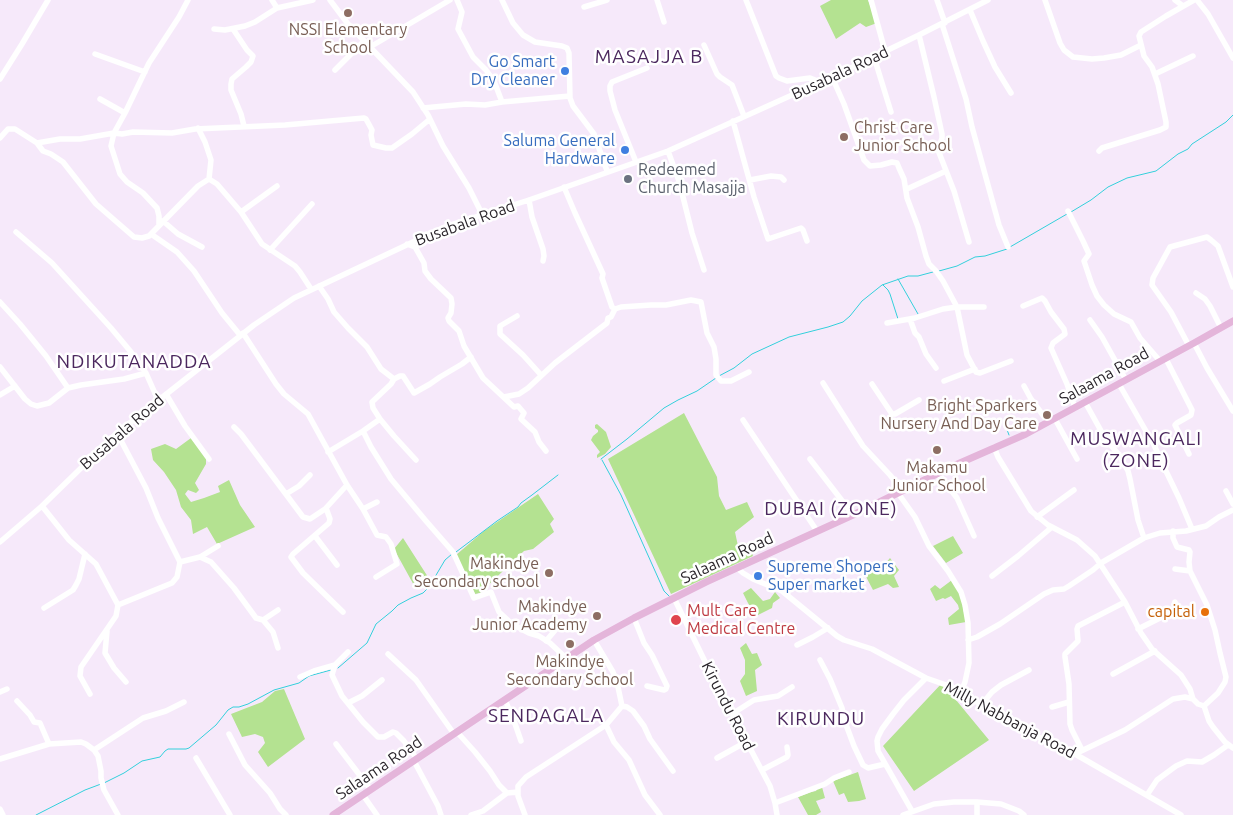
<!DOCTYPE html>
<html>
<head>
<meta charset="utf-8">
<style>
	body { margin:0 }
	canvas { display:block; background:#f6e9fa }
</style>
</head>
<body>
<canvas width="1233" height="815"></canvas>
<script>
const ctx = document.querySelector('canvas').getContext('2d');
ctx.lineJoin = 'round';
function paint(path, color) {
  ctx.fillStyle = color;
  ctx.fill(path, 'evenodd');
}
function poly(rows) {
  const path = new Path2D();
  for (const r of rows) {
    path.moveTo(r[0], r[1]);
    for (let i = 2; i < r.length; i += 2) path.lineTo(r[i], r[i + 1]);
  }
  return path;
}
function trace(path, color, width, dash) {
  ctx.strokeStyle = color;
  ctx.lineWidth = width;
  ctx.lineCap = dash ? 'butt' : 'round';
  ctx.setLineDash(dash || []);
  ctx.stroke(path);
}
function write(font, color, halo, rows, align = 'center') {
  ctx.font = font + ' Ubuntu,sans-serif';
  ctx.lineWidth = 5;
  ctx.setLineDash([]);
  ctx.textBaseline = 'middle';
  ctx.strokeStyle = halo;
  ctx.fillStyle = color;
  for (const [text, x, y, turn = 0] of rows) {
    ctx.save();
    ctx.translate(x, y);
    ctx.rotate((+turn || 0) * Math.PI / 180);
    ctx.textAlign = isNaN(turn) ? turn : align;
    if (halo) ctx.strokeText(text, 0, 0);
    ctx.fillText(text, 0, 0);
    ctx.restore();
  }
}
paint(poly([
	[831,0,868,0,877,23,866,27,860,23,836,39,820,6],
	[684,413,717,477,719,496,726,510,747,502,754,517,735,532,738,546,748,543,753,556,671,594,608,459],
	[597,424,606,432,611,447,605,454,597,458,597,455,600,452,591,440,593,436,598,432,598,430,595,428,595,425],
	[191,438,206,458,206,464,195,483,199,490,196,493,188,490,185,494,191,502,204,498,220,492,218,486,229,480,240,505,255,527,217,544,207,527,193,534,191,520,181,507,176,490,164,472,153,460,151,449,165,444,176,449],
	[538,494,554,519,550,524,554,532,533,549,524,551,480,593,475,594,456,555,484,531],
	[953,536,963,553,946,563,933,546],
	[403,538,428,577,416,589,394,549],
	[890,558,899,570,894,576,899,587,893,588,888,584,873,590,863,571,875,564,878,567,885,564],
	[952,580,960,593,966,622,949,625,948,618,959,609,958,605,951,596,945,599,943,598,936,601,930,589,935,585,940,589],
	[751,588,763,601,770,599,775,592,780,598,773,603,772,608,756,616,748,603,743,593],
	[746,643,752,654,757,653,762,665,755,670,757,691,746,696,740,681,745,674,745,660,740,648],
	[942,683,989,740,914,791,883,746],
	[284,689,305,739,268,767,258,752,265,743,263,737,255,734,242,737,231,714,262,702,275,691],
	[858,772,866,799,859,801,848,802,844,793,839,795,833,781],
	[822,787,825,798,816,801,821,812,816,815,808,815,798,797,811,792,816,791,817,789]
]), '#b4e291');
trace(poly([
	[1071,212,1091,200,1108,187,1127,178,1156,171,1178,154,1188,149,1192,144,1226,122,1233,115],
	[1010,247,1067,214],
	[939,271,957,266,975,257,985,256,1007,249],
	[898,279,918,314],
	[883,285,888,290,890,294,898,319],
	[719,376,734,368,752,354,789,337,828,327,843,322,850,316,862,301,882,285,908,276,918,276,933,272],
	[1006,427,1009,435],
	[601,459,627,439,664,408,678,400,697,391,716,378],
	[602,460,621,495,664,591,670,597],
	[456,552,497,521,518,507,521,503,532,495,558,475],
	[338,668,367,643,376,624,392,611,398,605,411,598,423,593,429,587,445,560,452,554],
	[104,783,124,773,142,761,160,757,165,751,168,749,186,749,189,748,216,725,228,710,233,707,239,707,248,704,274,690,299,683,309,676,331,670],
	[36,815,85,790,101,784]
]), '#33d0db', 1);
trace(poly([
	[272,0,277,8],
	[330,0,348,24,413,92,428,115,443,146,469,188,482,214],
	[457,0,462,12,458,29,473,57,486,70,494,81,502,102,570,96],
	[502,0,513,23,523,35,535,42,562,46,567,48,569,53,570,98,573,106,594,134,607,171],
	[657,0,664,22],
	[746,0,776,76,779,78,787,81,810,78,820,82],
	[871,0,885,51],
	[937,0,945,23],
	[1045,0,1060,43,1064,50,1073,57,1092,59,1104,58,1121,55,1141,45],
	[1175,0,1183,6],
	[1197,0,1208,14,1233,58],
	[584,7,607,0],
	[970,10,983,41,995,67,1011,93],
	[942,24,966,99,972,127,999,225,1008,247],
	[214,29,225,30,245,26,255,22,277,8,313,0],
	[233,29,247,50,253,56,251,62,246,67,232,79,231,84,231,90,241,114,244,126],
	[919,35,934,97,942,134,942,138,938,150,954,191,969,242],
	[704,45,717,74,720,77,732,85,744,116],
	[370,47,450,0],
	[95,54,145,72],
	[874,57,891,112],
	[335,70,364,41],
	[1155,74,1193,56],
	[832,77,844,104,864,160,870,166,881,165,892,162,897,163,899,168,904,179,907,198,918,227,926,256,929,264,936,271,943,281,957,307,967,355,976,372,980,373,1011,361],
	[0,79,22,44,48,0],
	[100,99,125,113],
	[423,108,466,104,485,105,502,102],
	[733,121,754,197,768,239,801,228,803,230,807,241],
	[198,128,205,142,211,160,209,179],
	[0,138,8,129,15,129,37,143,43,151,51,154,63,162,96,204,134,237,142,238,149,236,198,186,209,179,217,184,241,212],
	[37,143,60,139,80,139,114,133,122,134,133,132,172,133,195,129,285,125,364,118,366,119,372,130,371,135,373,145,386,148,392,148,412,134,430,119],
	[668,151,679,181,692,233,704,270],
	[1099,151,1102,148,1160,130,1166,127,1166,122,1158,84,1152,67,1144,56,1139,36,1141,32,1166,16,1194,0],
	[636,162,615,110,610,91,610,86,612,82,647,68],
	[750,180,771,176,781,177,784,180],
	[277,186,241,212,262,244,295,266,300,272,311,289],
	[564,187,575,213,603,274,602,278,612,307,615,309,621,307,651,305,666,305,691,300,701,302,707,333,714,347,716,359,716,375,721,381,731,381,749,372],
	[907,189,946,171],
	[529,200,532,217,543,249,544,256,543,261],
	[1068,211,1083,241,1089,254,1084,261,1092,285,1097,296,1104,305,1114,314,1131,322,1140,338,1160,361],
	[163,221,178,234,202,247],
	[159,225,159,216,157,208,143,193,127,182,120,174,111,146,114,133,125,113,149,63,179,17,188,0],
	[16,232,52,263,111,328,131,352,146,373,158,400],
	[151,234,177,252,194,271,222,313,240,335],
	[407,244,415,247,424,263,425,271,431,279,451,298,452,304,451,313,448,318,449,321,459,331,464,346,483,378,514,407,518,406,524,413,521,419,535,432,539,442,546,451],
	[270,250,312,204],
	[319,286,328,299,334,312,348,328,367,347,381,369,394,379,400,376,403,376,414,393,430,384,440,377,462,364,471,357],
	[1196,293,1205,299,1210,306,1221,328],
	[0,302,20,324,46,356,68,388],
	[1023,306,1042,298,1045,301,1051,312,1064,329,1065,334,1053,343,1051,348,1067,384,1075,408],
	[517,316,500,326,500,334,523,355,541,375],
	[910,319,915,333,919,337,926,354,936,368],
	[1090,320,1102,337,1126,380],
	[887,323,915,318,943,309,957,307,984,307],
	[243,333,276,384,284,394,308,414,347,485,363,509,377,535,386,537,391,544,397,564,376,577],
	[1194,343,1207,368,1233,411],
	[1189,346,1171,312,1152,285,1153,278,1170,247,1207,237,1211,240,1218,246,1233,287],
	[1166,359,1192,410,1191,415,1177,423,1175,425,1189,454],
	[0,367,25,399,31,404,37,406,49,403,68,388,81,385,124,379,146,373],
	[944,381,975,369],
	[823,383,863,446,890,475,902,490],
	[872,384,892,414,895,414,919,400],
	[1119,384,1154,445,1164,467,1179,498,1192,529],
	[1024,386,1031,399,1048,422],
	[166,394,185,426,209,459],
	[0,395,15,386],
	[504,397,519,394,528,388,555,363,607,323,608,318,611,317,615,309],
	[1085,402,1105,438,1119,455,1128,471,1130,479,1138,520,1144,538],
	[380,419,394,436,416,460],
	[1055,419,1077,459],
	[743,420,817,531],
	[234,427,241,434,303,517,310,519,325,509],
	[363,431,371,447,391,479,426,521,453,552,474,598,491,592,499,612,512,624,529,633,539,636,550,643,567,659],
	[117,433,146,488,158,518,180,562,177,577,172,583,118,605],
	[994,447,998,457,1031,511,1048,525,1077,540,1095,556,1125,602,1141,633,1152,649,1181,675,1190,689,1193,699],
	[328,452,363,431,380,419,373,408,372,402,391,384,394,379],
	[810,459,853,515],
	[938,473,957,498,974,536],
	[1226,491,1233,504],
	[898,493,915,517,929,546,948,571,961,592,965,605,968,623,969,663,965,682,961,692],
	[286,494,299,486,310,475],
	[42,506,69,540,96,564,118,605,116,616,81,667,80,676,90,694],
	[363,509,377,502],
	[1037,517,1074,490],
	[315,536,337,565],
	[0,542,42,506,117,433,254,325,294,298,447,226,529,200,668,151,832,77,919,35,988,0],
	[200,557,211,562,234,588,256,618,263,620,273,632,278,648],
	[180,562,200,557,218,546],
	[737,568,743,573,753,579,782,591,837,636,844,640,872,649,926,678,952,687,1003,718,1044,740,1075,754,1181,815],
	[1175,569,1190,571],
	[992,576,1018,556,1052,527],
	[674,598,714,680,770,786,775,803,777,815],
	[44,608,73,590,76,585,79,579,85,554],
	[343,612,303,573,291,557,293,554,329,523,330,519,326,508,347,485],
	[634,618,644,643,652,655,667,686,666,689,664,690,647,686],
	[263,620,278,610],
	[1138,629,1178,609,1175,602],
	[107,631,105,653,114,668,126,682],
	[594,640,613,672,618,687,622,706,606,725,614,742,629,760,645,795,660,815],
	[968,640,977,637,1000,624,1044,594,1053,590,1064,589,1069,586,1093,570,1101,563,1144,538,1160,533,1186,531,1206,526,1219,517,1233,510],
	[546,641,557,628],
	[797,645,813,637,828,628],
	[388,654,416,680,454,734],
	[820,660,830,679,842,708,845,722,854,746,863,765,868,768,885,764],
	[335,665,332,675,342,696,363,722,378,737,384,737,393,732,396,733,404,741,417,759],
	[1113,674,1155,651],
	[300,677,314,671,335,665,348,652],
	[0,692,7,689],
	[505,700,513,718,521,741],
	[17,701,30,715,34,722,40,723,49,744],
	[348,703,362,696,382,680],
	[982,704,992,692,1001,685,1029,670],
	[622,706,627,707,633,711,644,726,650,739,673,771],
	[1204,706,1209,721,1213,727,1225,742,1233,748],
	[1052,707,1069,702],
	[732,714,754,700,778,696,792,687],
	[457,732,475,752,490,771,499,785,507,793,518,792],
	[229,734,245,765,270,793,280,809,286,815],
	[336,744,371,790],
	[94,750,143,718,166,711,184,702],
	[1082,750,1072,730,1070,724,1069,684,1065,657,1065,654,1078,641,1077,629,1078,626,1125,602],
	[1075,754,1125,730,1173,699,1185,697,1193,699,1198,704,1204,706,1218,693,1225,682,1226,677,1220,653,1215,630,1207,605,1190,571,1189,562,1190,552,1189,550,1177,547,1173,538,1173,531],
	[196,758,230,815],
	[717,758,746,742],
	[0,759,49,744,81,742,86,744,94,750,98,756,101,771,101,778,104,790,118,815],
	[414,761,438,806,441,815],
	[762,770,787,757,788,755,787,747],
	[363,795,377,815],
	[1147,795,1157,780,1176,766,1187,761,1202,762,1214,755,1228,745],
	[977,802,977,815],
	[775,803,825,784,834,778,849,772],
	[0,809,3,815],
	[912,811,878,751,877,741,878,737,882,729,893,714,904,700,926,678],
	[471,815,483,811,507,793],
	[525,815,518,796,518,786,526,777,606,725],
	[903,815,934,804,954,802,977,802,1001,804,1019,811,1024,815]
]), '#fff', 5.5);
trace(poly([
	[333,815,594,640,634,618,706,582,853,515,953,466,1026,434,1194,343,1233,321]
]), '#e4b5da', 7);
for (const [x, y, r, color] of [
	[348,13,5,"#8d6e63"],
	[565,71,5,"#3f7fe0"],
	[844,137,5,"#8d6e63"],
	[625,150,5,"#3f7fe0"],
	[628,179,5,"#6b7280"],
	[1047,415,5,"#8d6e63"],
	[937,450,5,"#8d6e63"],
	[549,573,5,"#8d6e63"],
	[758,576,5,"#3f7fe0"],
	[1205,612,5,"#e8710a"],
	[597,616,5,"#8d6e63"],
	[676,620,6,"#e0444e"],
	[570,644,5,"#8d6e63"]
]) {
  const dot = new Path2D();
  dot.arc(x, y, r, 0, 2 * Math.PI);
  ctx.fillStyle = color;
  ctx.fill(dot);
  trace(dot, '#fff', 2);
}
write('16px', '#785e54', '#fff', [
	["NSSI Elementary",348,30],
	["School",348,48],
	["Christ Care",854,128,"left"],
	["Junior School",854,146,"left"],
	["Bright Sparkers",1037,406,"right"],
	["Nursery And Day Care",1037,424,"right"],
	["Makamu",937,468],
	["Junior School",937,486],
	["Makindye",539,564,"right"],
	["Secondary school",539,582,"right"],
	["Makindye",587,607,"right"],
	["Junior Academy",587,625,"right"],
	["Makindye",570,662],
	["Secondary School",570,680]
]);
write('16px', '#366cbe', '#fff', [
	["Go Smart",555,62],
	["Dry Cleaner",555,80],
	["Saluma General",615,141],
	["Hardware",615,159],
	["Supreme Shopers",768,567,"left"],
	["Super market",768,585,"left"]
], 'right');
write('16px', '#2a252b', '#fff', [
	["Busabala Road",840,73,-25],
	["Busabala Road",465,223,-20],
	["Salaama Road",1104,376,-29],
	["Busabala Road",122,432,-41],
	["Salaama Road",727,558,-25],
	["Kirundu Road",728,706,63],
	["Milly Nabbanja Road",1010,720,28],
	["Salaama Road",379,768,-34]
]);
write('16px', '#5b616d', '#fff', [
	["Redeemed",638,170],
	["Church Masajja",638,188]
], 'left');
write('16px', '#be3a42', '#fff', [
	["Mult Care",687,611],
	["Medical Centre",687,629]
], 'left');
write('16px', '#c56008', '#fff', [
	["capital",1195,612]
], 'right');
ctx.letterSpacing = '1px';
write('19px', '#4b275e', '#fff', [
	["MASAJJA B",649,57],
	["NDIKUTANADDA",134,362],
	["MUSWANGALI",1136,439],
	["(ZONE)",1136,461],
	["DUBAI (ZONE)",831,509],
	["SENDAGALA",546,716],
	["KIRUNDU",821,719]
]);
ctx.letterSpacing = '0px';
</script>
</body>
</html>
